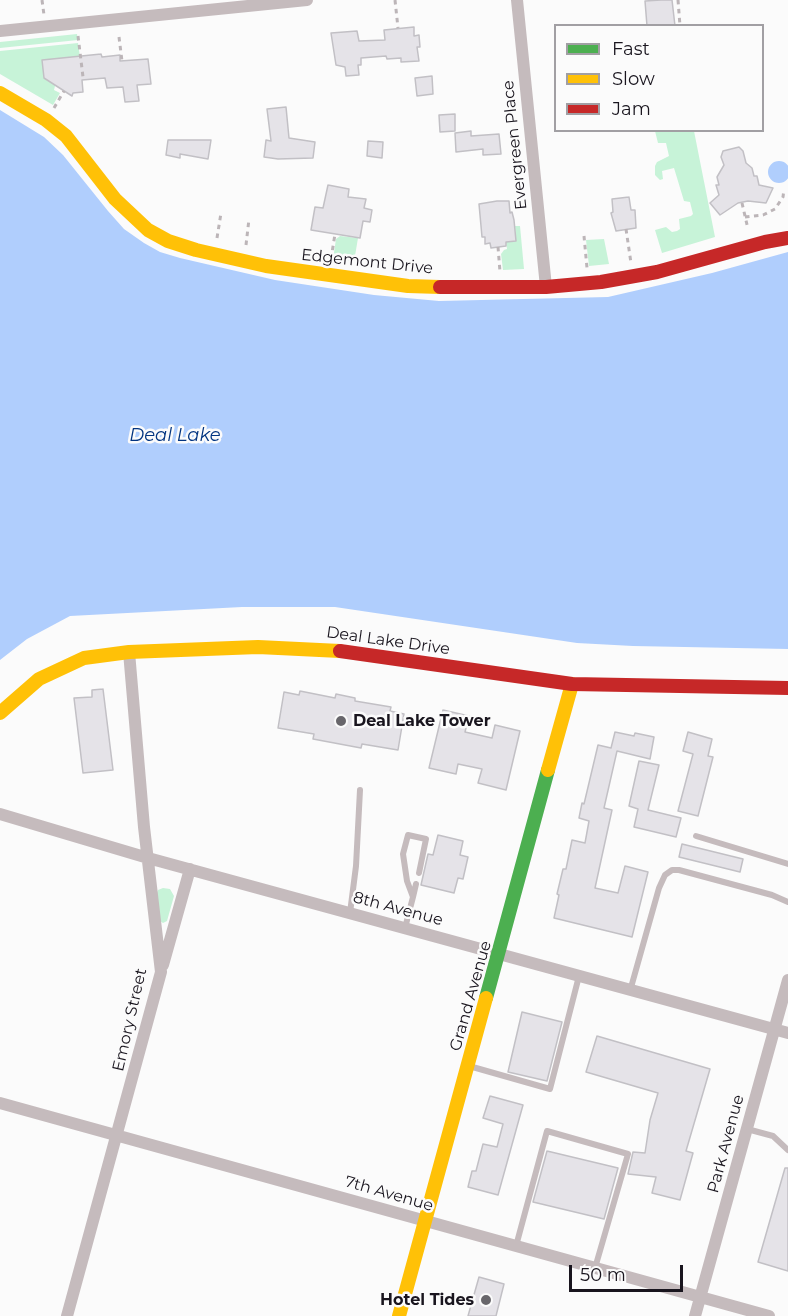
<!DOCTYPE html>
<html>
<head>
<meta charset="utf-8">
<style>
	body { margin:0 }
	#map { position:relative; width:788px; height:1316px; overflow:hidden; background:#fbfbfb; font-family:Montserrat,sans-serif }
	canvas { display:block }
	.legend { position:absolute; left:554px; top:24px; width:210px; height:108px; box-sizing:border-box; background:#fbfbfb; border:2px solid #a19fa3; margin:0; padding:8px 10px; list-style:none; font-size:18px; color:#19151e }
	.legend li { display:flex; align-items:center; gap:12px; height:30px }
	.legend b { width:30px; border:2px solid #a19fa3 }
	.scale { position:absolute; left:569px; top:1265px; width:114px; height:27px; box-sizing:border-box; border:3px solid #19151e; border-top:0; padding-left:8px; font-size:18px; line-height:21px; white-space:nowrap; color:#19151e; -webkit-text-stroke:4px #fbfbfb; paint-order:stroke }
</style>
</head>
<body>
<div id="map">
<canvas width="788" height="1316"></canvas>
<ul class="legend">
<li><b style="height:8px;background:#4caf50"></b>Fast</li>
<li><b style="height:8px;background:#ffc107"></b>Slow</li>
<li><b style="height:8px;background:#c62828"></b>Jam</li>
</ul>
<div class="scale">50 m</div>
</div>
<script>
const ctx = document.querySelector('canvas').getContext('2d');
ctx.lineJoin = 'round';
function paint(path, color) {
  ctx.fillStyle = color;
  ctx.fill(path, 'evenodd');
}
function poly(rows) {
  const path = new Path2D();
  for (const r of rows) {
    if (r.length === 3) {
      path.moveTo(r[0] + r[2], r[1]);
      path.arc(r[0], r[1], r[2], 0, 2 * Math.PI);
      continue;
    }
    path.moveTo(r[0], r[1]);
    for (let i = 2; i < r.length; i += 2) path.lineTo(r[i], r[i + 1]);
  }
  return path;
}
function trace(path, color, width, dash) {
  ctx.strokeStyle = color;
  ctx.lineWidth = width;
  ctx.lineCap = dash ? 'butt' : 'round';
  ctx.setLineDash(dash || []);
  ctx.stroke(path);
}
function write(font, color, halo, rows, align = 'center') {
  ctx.font = font + ' Montserrat,sans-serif';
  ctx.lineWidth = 5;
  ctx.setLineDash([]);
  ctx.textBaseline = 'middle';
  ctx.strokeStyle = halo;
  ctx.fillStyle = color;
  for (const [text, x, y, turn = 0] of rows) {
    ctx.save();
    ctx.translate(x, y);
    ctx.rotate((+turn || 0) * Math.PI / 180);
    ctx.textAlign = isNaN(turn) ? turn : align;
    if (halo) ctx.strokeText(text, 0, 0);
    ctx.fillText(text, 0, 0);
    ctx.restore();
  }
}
paint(poly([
	[77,34,78,40,0,48,0,42],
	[78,43,80,57,42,60,44,78,53,83,56,82,54,90,60,93,53,105,0,74,0,51],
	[655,131,694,131,715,237,662,253,655,230,666,227,672,232,677,231,680,229,679,219,691,216,693,214,690,202,684,201,674,168,662,171,663,179,660,180,655,175,655,166,657,162,669,156,666,143,658,143],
	[515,226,520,226,524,269,503,270,501,254,504,250,507,249,506,242,516,241],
	[340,236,358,238,354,262,333,259,336,239],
	[604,239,609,264,589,266,586,240],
	[163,888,170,889,174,896,167,921,163,923,160,921,156,895,158,890]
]), '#c7f3d8');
paint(poly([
	[0,110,44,137,63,155,108,211,124,229,144,243,160,252,180,258,275,280,374,295,439,301,608,297,712,273,788,252,788,649,633,646,577,643,335,607,242,607,70,616,27,639,0,660],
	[779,172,11]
]), '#b0cefd');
const building = poly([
	[661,0,672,0,675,26,647,26,645,1,661,0],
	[414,27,414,36,419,35,420,47,417,47,419,61,401,62,401,58,387,59,386,56,361,58,361,65,358,65,359,75,346,76,345,67,336,65,331,33,357,31,359,41,385,40,384,30,414,27],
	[101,54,102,57,120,55,120,61,148,59,151,84,137,85,139,101,125,102,123,87,107,88,105,78,82,80,83,92,73,93,72,96,44,78,42,60,101,54],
	[432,76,433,94,417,96,415,78,432,76],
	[286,107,289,138,315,142,313,158,278,159,264,157,266,140,271,141,267,109,286,107],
	[455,114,455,131,440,132,439,115,455,114],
	[471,131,471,136,499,134,501,154,483,155,483,149,456,152,455,133,471,131],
	[168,140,211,140,208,159,180,154,180,158,166,155,168,140],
	[368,141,383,142,382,158,367,156,368,141],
	[739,147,743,151,746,163,752,168,754,176,757,176,759,185,773,188,766,203,748,201,738,203,720,215,710,203,719,195,716,185,719,185,717,177,724,165,721,157,723,151,739,147],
	[328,185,349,189,348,197,366,199,364,208,372,210,370,222,363,221,360,238,311,230,315,207,323,208,328,185],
	[629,197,631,210,635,210,636,228,616,231,611,213,613,212,612,199,629,197],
	[497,201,509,201,510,213,512,212,514,220,516,241,506,242,506,246,491,248,490,243,485,244,485,237,482,237,479,204,497,201],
	[103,689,113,770,83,773,74,698,92,697,92,690,103,689],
	[300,691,335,698,336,694,355,698,355,701,391,707,390,711,404,714,398,750,362,744,361,748,313,739,314,734,278,728,284,692,299,695,300,691],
	[443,710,469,716,465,732,492,738,495,725,520,731,506,790,478,783,482,769,458,764,456,774,429,768,443,710],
	[615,732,634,736,635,733,654,737,650,759,617,751,604,808,612,810,595,888,618,893,625,866,648,872,632,937,554,918,559,895,557,894,563,869,566,869,572,840,585,843,589,821,579,818,582,803,584,804,598,745,611,748,615,732],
	[688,732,712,739,708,756,713,757,698,816,678,811,693,754,683,751,688,732],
	[639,761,659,765,648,810,681,818,676,837,634,827,638,809,629,806,639,761],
	[438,835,463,841,460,855,468,857,463,879,458,878,454,893,421,885,428,854,433,855,438,835],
	[682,844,743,859,740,872,679,857,682,844],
	[522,1012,562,1022,547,1081,508,1072,522,1012],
	[597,1036,710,1069,686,1151,693,1153,680,1200,652,1193,656,1177,628,1174,633,1152,645,1153,650,1120,658,1093,586,1072,597,1036],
	[490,1096,523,1105,498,1195,468,1187,472,1171,476,1171,483,1144,497,1147,503,1124,483,1118,490,1096],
	[547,1151,618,1168,604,1219,533,1202,547,1151],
	[785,1168,788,1168,788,1271,758,1262,785,1168],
	[479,1277,504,1284,496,1316,468,1316,479,1277]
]);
paint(building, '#e5e3e8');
trace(building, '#c2c0c5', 1.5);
trace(poly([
	[42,0,44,15],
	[395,0,398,28],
	[678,0,680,26],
	[78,36,83,77],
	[119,37,122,61],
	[54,108,64,91],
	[742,203,748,229],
	[745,217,763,215,775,209,783,197,784,189],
	[626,229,631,263],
	[584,236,587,268],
	[217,238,221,213],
	[246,245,249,219],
	[498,247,500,272],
	[331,259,335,234]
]), '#bcb5b8', 3, [4.5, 4.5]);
trace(poly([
	[696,836,788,864],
	[416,884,413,897,407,881,403,854,408,835,426,839,419,873],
	[350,913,356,866,360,790],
	[405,928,413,897],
	[630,991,659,888,665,875,672,870,679,870,772,895,788,902],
	[469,1066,550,1089,579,976],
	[747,1129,773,1136,788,1150],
	[516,1246,547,1131,628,1154,595,1268]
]), '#c5bbbd', 6);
trace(poly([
	[517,0,546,287],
	[0,31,307,0],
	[0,814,148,858,788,1033],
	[163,965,190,869],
	[0,1103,769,1316],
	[67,1316,161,972,144,827,129,652],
	[695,1316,788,980]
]), '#c5bbbd', 12);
trace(poly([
	[486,998,548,770]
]), '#4caf50', 14);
trace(poly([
	[0,93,46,120,66,136,115,199,148,230,168,241,196,250,266,266,408,286,440,287],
	[0,713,39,679,84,658,129,652,258,647,340,651],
	[548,770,572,684],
	[399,1316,486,998]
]), '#ffc107', 14);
trace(poly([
	[440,287,546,287,601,282,657,272,765,242,788,238],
	[340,651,572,684,788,688]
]), '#c62828', 14);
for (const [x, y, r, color] of [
	[341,721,6,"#68666b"],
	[486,1300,6,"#68666b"]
]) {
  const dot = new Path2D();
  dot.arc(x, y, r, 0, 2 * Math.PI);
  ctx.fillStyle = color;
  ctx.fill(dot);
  trace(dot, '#fbfbfb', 2);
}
write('16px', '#19151e', '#fbfbfb', [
	["Evergreen Place",515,145,-96],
	["Edgemont Drive",367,262,6],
	["Deal Lake Drive",388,641,8],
	["8th Avenue",398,909,15],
	["Grand Avenue",471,996,-74],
	["Emory Street",130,1020,-77],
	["Park Avenue",726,1144,-75],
	["7th Avenue",389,1194,16]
]);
write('bold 16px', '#19151e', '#fbfbfb', [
	["Deal Lake Tower",353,721],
	["Hotel Tides",474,1300,"right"]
], 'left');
write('italic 18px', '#023480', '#fbfbfb', [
	["Deal Lake",175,436]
]);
</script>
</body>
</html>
